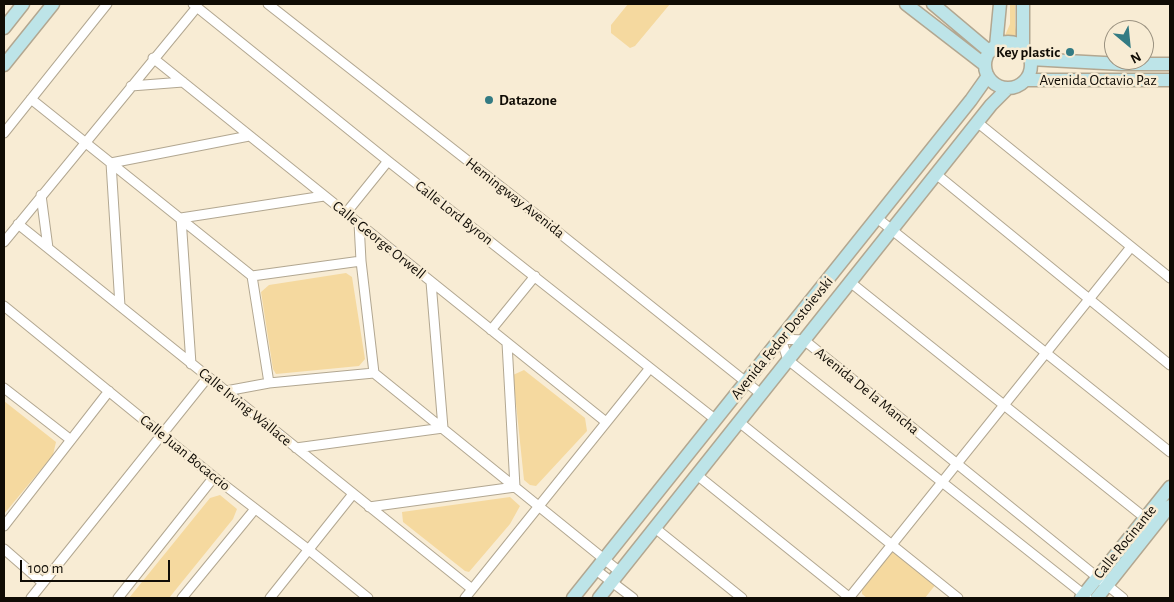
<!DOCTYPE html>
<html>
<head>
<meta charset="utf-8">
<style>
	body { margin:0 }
	#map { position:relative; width:1174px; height:602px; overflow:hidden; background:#f8ecd4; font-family:"Alegreya Sans",sans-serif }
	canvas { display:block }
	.frame { position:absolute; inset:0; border:5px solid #100c05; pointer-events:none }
	.north { position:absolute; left:1104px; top:20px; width:50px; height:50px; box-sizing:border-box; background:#f8ecd4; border:1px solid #9b9281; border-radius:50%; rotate:152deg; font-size:14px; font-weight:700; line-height:20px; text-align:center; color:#100c05 }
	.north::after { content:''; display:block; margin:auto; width:18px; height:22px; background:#337b83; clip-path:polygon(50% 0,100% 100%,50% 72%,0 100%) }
	.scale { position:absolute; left:20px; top:560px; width:150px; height:22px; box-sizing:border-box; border:2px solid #100c05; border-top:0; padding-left:6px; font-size:15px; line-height:18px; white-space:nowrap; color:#100c05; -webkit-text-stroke:4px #f8ecd4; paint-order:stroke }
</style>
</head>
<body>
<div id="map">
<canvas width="1174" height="602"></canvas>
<div class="frame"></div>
<div class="north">N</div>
<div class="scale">100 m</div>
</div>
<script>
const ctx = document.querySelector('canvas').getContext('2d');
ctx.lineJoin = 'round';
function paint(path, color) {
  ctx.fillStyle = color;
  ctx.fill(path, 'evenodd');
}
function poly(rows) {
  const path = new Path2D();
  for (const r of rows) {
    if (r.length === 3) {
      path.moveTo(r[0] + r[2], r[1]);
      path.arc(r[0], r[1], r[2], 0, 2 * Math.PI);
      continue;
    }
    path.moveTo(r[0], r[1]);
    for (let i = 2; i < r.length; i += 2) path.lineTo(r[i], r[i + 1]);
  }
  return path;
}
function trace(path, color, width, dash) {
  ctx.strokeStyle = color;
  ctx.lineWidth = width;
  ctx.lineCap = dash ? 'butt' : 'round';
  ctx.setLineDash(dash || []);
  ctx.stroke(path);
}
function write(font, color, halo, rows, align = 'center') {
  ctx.font = font + ' "Alegreya Sans",sans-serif';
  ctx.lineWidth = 5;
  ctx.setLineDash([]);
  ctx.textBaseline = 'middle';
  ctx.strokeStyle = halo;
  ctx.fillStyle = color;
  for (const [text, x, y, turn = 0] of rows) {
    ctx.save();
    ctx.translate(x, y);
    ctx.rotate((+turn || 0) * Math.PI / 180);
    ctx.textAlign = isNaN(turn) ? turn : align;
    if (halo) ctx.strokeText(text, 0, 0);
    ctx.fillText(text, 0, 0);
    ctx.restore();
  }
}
paint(poly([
	[628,4,670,4,635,46,630,48,611,33,611,25],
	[1010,4,1015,4,1015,26,1019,42,1011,39,1003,40,1010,24],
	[346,273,352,277,365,359,359,366,276,374,273,369,261,292,269,285],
	[524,370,585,418,587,431,536,486,530,485,524,480,513,375],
	[4,401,56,442,53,455,4,514],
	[220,495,237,509,233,519,169,598,129,598,210,498],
	[510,497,520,506,510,524,469,572,465,571,403,522,402,512],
	[896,552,936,584,925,598,867,598,862,594,862,589,891,553]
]), '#f5d99f');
const street = poly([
	[193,4,388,161,716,420],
	[268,4,528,208,761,394],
	[153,58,606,422],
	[131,86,183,82],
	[31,99,252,276,269,383],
	[977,122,1170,278],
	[4,133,107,4],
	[936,174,1170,365],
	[41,195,48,248],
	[346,213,388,161],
	[877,218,1170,452],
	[359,223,361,261,374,373,620,572],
	[18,224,472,589],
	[4,242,197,7],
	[252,276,361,261],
	[850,282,1149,521],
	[4,306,214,477,309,550,368,598],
	[120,306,111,163,249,136],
	[491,330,535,276],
	[191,364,181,218,324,196],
	[4,388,71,440],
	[226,391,269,383,374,373],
	[739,422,958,598],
	[296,448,443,428,431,282],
	[697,475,850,598],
	[369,507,515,487,507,343],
	[4,526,109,391],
	[655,528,742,598],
	[4,549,43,583],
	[596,570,633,598],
	[1087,597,788,360,781,339,804,340,1123,598],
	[31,598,208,377],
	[118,598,214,477],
	[182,598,255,509],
	[270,598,353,494],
	[465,598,650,368],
	[849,598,1131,247]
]);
const secondary = poly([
	[906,4,985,65],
	[933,4,990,52],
	[4,28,23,4],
	[1008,65,23],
	[996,46,1000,4],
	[1023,47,1023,4],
	[1030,59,1122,64,1170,64],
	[4,65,53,4],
	[1026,80,1170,80],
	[573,598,971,100,988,76],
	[599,598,991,105,1008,88],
	[1081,598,1170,487],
	[1097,598,1170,506]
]);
trace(street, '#b2a791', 11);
trace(secondary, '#b2a791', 15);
trace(street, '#fff', 9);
trace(secondary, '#bde4e8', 12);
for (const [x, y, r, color] of [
	[1070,52,5,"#337b83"],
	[489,100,5,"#337b83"]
]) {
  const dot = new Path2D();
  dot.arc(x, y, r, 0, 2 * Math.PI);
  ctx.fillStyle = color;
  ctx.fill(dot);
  trace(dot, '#f8ecd4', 2);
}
write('bold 15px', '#100c05', '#f8ecd4', [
	["Key plastic",1060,52],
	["Datazone",499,100,"left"]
], 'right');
write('15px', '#100c05', '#f8ecd4', [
	["Avenida Octavio Paz",1098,80],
	["Hemingway Avenida",515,198,38],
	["Calle Lord Byron",454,213,38],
	["Calle George Orwell",379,240,39],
	["Avenida Fedor Dostoievski",782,338,-51],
	["Avenida De la Mancha",867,391,39],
	["Calle Irving Wallace",245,407,39],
	["Calle Juan Bocaccio",185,453,39],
	["Calle Rocinante",1125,542,-51]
]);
</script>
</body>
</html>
